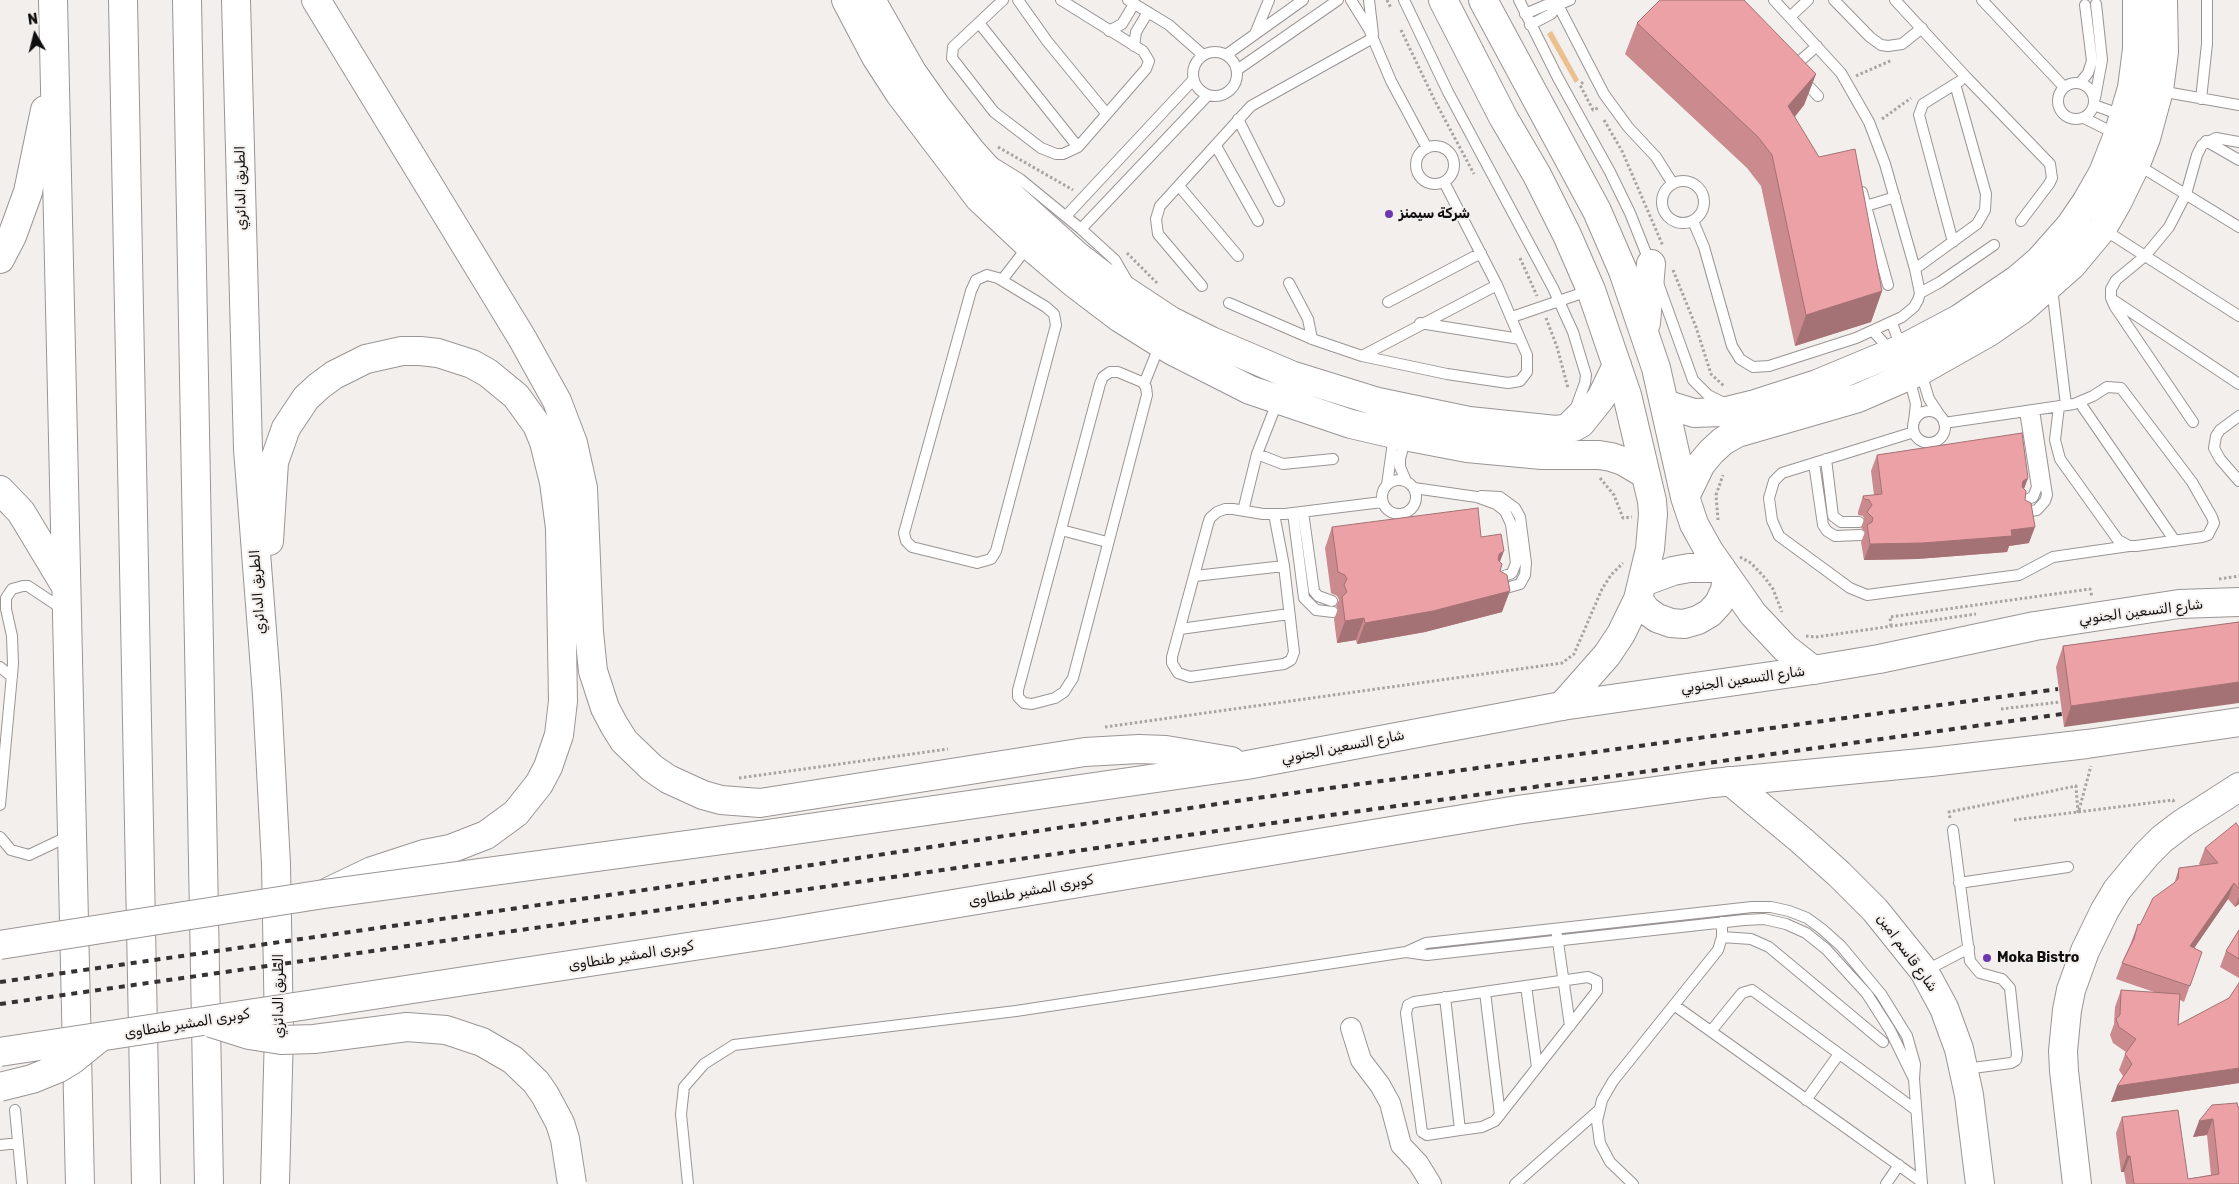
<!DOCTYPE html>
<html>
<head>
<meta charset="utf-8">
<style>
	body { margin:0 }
	#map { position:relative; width:2239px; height:1184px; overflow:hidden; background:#f3efed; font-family:Rubik,sans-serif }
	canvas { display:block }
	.north { position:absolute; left:10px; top:10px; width:50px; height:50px; -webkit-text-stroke:4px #f3efed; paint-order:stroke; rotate:352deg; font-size:14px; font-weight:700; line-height:20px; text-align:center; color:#100f0f }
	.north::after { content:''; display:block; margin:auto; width:18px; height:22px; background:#100f0f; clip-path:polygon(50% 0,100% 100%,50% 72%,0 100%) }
</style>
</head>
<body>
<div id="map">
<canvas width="2239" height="1184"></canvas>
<div class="north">N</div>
</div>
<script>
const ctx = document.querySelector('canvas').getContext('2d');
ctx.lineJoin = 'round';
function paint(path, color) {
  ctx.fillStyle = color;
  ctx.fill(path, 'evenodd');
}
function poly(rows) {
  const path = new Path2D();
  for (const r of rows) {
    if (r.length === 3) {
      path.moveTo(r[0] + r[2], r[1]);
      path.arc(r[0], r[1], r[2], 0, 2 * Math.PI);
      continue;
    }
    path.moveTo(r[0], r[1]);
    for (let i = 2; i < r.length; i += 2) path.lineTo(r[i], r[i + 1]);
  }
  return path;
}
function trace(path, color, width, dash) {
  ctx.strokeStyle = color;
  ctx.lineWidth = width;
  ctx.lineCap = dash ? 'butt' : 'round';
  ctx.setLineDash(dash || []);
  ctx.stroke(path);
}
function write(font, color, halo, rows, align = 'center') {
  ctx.font = font + ' Rubik,Cairo,sans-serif';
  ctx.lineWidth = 4;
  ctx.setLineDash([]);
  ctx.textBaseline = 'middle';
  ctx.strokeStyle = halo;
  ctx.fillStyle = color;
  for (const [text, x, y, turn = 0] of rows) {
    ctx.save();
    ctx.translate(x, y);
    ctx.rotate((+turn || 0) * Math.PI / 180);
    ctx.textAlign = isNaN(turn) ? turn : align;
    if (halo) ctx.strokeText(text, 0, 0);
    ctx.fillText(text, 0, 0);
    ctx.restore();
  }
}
paint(poly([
	[1552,31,1579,80,1575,83,1547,34]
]), '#eac08f');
const lane = poly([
	[1003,0,953,47,952,58,994,112,1041,148,1056,154,1063,154,1078,147,1146,69,1149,61,1143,51,1061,0],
	[1018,0,1047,41,1106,113],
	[1128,0,1169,25,1203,55],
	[1351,0,1369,29,1391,81,1427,148],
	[1369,0,1373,34],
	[1404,0,1448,92,1553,288,1573,332,1586,375,1585,383,1576,407,1562,421],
	[1519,0,1558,78,1610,172,1630,213,1650,263],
	[1834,0,1870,37,1881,45,1888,46,1902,44,1922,28],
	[1895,0,1966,77,2050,164,2052,178,2049,184,2021,221],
	[1982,0,2064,87],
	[1558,5,1604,94,1628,127,1656,157,1673,184],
	[1525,14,1546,5,1558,5,1570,0],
	[1790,17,1808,0],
	[979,23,1078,147],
	[1530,25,1551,14,1558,5],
	[1109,31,1122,24,1134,4],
	[1255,34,1269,0],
	[1134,46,1136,32,1148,12],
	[1215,74,22],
	[1226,55,1303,0],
	[1792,68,1817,46],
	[1237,70,1338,0],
	[1802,79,1818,96],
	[2076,101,18],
	[2080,83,2088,73,2092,61,2085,5],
	[2160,91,2239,105],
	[2095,98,2102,60,2096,4],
	[2201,99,2207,44,2207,0],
	[2094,105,2124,116],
	[2084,118,2116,134],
	[1238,119,1279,201],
	[2206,141,2239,160],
	[1435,165,19],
	[1216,146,1258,221],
	[994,163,1020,179,1081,229,1115,260,1129,284],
	[2138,165,2239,227],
	[1683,202,21],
	[1179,186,1238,256],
	[1862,192,1888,285],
	[1866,206,1895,197],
	[1066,216,1193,80],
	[1693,221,1704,247,1732,346,1740,359,1753,367,1769,366,1856,338,1902,317,1914,307,1918,300,1920,293,1915,269,1885,164,1869,122,1841,73,1774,0],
	[1081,229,1208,95],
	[2103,229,2239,316],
	[1953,242,1919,115,1923,104,1960,81],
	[1915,269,1977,224,1985,210,1986,194,1955,84],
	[987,275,998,278,1046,307,1054,314,1056,325,996,551,991,559,977,563,912,547,906,541,904,533,971,291,976,280,987,275],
	[1002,280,1029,245],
	[1289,283,1308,319,1312,339],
	[1658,283,1693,380,1708,395,1724,403],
	[1202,286,1158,234,1156,219,1160,206,1251,106,1373,38],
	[2052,288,2066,405],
	[1920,293,1940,282,1994,245],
	[2113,300,2239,384],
	[1388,302,1481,253],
	[1229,303,1312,339,1362,356,1447,374,1508,383,1520,381,1527,372,1527,355,1497,285,1444,182],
	[1512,317,1591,290],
	[1420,323,1520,339],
	[1892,323,1896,334,1905,346],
	[1873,331,1882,341,1887,353],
	[1362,356,1497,285],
	[1110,372,1118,372,1142,382,1146,387,1147,395,1073,678,1064,692,1055,698,1032,704,1024,703,1018,697,1018,690,1100,384,1103,377,1110,372],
	[1921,373,1929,399,1939,414],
	[1909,377,1916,404,1914,421],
	[1144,384,1160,344],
	[2080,403,2175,541],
	[1929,427,16],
	[2239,416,2220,430,2216,436,2214,448,2220,459,2239,481],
	[2193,422,2115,307,2111,298,2111,289,2116,280,2145,256,2169,227,2186,194,2197,155,2202,145,2216,138,2239,142],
	[1944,423,2074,404,2093,396,2107,387,2121,388,2192,482,2212,517,2214,523,2208,535,2202,537,2136,546,2129,546,2118,540,2060,459,2055,440,2059,406],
	[1914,432,1782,473,1774,481,1769,498,1772,520,1779,536,1850,588,1867,595,2019,575,2053,557,2129,546],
	[1257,454,1283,464,1333,459],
	[1826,459,1833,516,1841,522,1859,522],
	[1814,463,1823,525,1827,531,1835,536,1860,535],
	[1399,497,17],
	[1406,481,1400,467,1400,459,1404,444,1408,438],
	[1387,485,1394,435],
	[1414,488,1477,497,1496,504,1505,511,1511,524,1516,563,1512,573,1497,579],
	[1481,496,1500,497,1515,508,1520,517,1526,563,1525,575,1520,584,1499,590],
	[2023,501,2033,497,2037,487,2025,411],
	[1243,511,1257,454,1278,400],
	[1303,512,1314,591,1318,596,1332,601],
	[2025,512,2037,510,2045,501,2047,495,2034,410],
	[1293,513,1304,598,1316,610,1333,612],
	[1274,514,1284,566,1294,652,1291,660,1284,664,1190,677,1178,673,1172,663,1172,657,1208,524,1210,518,1217,512,1225,509,1233,509,1263,514,1285,514,1382,502],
	[1061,530,1107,542],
	[1195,576,1284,566],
	[1180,629,1289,614],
	[0,667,12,677],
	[0,805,13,664,12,636,6,609,6,598,12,589,23,586,28,586,64,610],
	[1953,830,1970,961,1980,973,2002,979,2010,988,2017,1054,2016,1060,2011,1063,1965,1069],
	[0,837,11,850,29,855,71,835],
	[1959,883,2068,867],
	[1557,935,1570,1026],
	[1722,937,1751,939,1769,947,1883,1042],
	[1406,952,1426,943,1752,907,1771,907,1789,911,1807,918,1822,929,1841,946,1881,994,1907,1036,1915,1064,1914,1079,1922,1184],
	[1925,971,1969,948],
	[1588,977,1597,981,1597,991,1495,1121,1482,1127,1460,1130,1427,1135,1422,1132,1406,1013,1408,1005,1414,1002,1588,977],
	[1526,986,1537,1067],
	[1485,992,1500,1115],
	[1445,997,1460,1130],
	[1674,1005,1922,1182],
	[1711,1031,1742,993,1752,990,1916,1110],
	[1806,1100,1839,1054],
	[15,1110,22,1184],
	[0,1145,18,1143],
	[688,1184,681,1114,684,1087,704,1064,734,1045,1016,1011,1406,952,1427,955,1744,920,1764,919,1786,924,1806,933,1826,949,1867,994,1890,1030,1914,1079],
	[1515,1184,1599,1110],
	[1633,1184,1610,1162,1600,1143,1597,1121,1602,1100,1613,1081,1718,950,1722,937,1722,922],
	[1886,1184,1899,1165]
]);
const street = poly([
	[1351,1028,1361,1060,1380,1085,1390,1103,1401,1145,1418,1163,1431,1184]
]);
const secondary = poly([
	[846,0,876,57,900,94,979,198,1029,245,1074,283,1120,318,1171,350,1250,390,1351,424,1394,434,1467,448,1542,455,1599,455,1611,457,1623,461,1645,474],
	[871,0,912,72,936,106,971,151,1015,200,1075,254,1106,278,1171,321,1211,341,1291,375,1378,402,1469,421,1556,430,1574,427,1581,423,1601,398,1617,365],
	[1443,0,1503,117,1537,175,1567,235,1591,290,1627,395,1652,501,1653,514,1650,549,1638,599,1621,634,1607,655,1562,706],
	[1483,0,1597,211,1623,271,1656,368,1685,497,1694,524,1709,551,1753,614,1785,648,1813,670],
	[1646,323,1651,264],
	[1665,404,1694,413,1722,412,1755,404,1817,384,1906,347,1959,319,2018,279,2039,261,2070,226,2087,201,2103,173,2118,135,2132,88,2137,49,2137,0],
	[1685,497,1701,464,1711,452,1723,441,1737,433,1858,398,1920,371,1989,332,2021,310,2072,265,2102,229,2117,203,2136,164,2146,138,2159,90,2164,52,2163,0],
	[1643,582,1673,571,1689,568,1721,568],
	[1638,599,1646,610,1657,618,1671,623,1684,624,1698,620,1710,613,1719,603,1725,590,1727,577],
	[1730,781,1801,840,1839,874,1875,910,1924,971,1944,1008,1959,1049,1969,1095,1980,1184],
	[2077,1184,2064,1071,2063,1051,2067,1010,2071,990,2085,951,2105,910,2117,890,2146,855,2162,839,2183,823,2239,787]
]);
const highway = poly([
	[53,0,80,1184],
	[123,0,146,1184],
	[187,0,209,1184],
	[236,0,248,449,267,695,276,864,279,1032,275,1184],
	[316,0,522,338,557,401,573,443,583,488,589,632,593,671,605,708,614,725,624,741,652,768,668,779,703,795,721,800,760,803,1085,752,1139,749,1166,750,1231,761],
	[0,259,12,236,28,192,45,110],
	[0,490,21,512,65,585],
	[269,541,274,462,286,428,306,398,319,386,334,375,366,359,402,351,420,351,438,353,472,364,488,373,516,396,537,425,544,442,554,482,560,528,563,701,559,735,548,767,539,784,516,813,486,835,450,849,424,854,372,871,328,892],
	[760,835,1247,765,1562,706,1813,670,1879,659,2035,626,2179,604,2239,602],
	[773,934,1517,810,1713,783,1931,762,2087,744,2239,722]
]);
trace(lane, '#9a9594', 12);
trace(street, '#9a9594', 22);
trace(secondary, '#9a9594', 30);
trace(highway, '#9a9594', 30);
trace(poly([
	[1387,0,1391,8],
	[1401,30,1435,101,1474,174],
	[1856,76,1892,60],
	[1583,82,1580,85,1593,110,1598,108],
	[1882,119,1911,98],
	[1604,120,1622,151,1663,246],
	[998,147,1073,190],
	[1127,253,1158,284],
	[1520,258,1537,296],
	[1673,270,1696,327,1711,374,1724,386],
	[1546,318,1557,347,1568,388],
	[1600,478,1614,495,1623,518,1632,517],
	[1718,520,1716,495,1723,475],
	[1740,557,1751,563,1765,578,1773,589,1782,612],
	[2219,579,2239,576],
	[1891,626,1890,617,2090,589,2092,597],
	[1806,636,1816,637,1976,614],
	[2001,709,2060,702],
	[1105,727,1562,663,1574,654,1602,589,1611,575,1623,563],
	[739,778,948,749],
	[2079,810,2091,766],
	[1950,818,1949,812,2076,786,2078,813],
	[2014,820,2173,800,2175,804]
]), '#a7a4a2', 3, [2.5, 2.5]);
trace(lane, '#fff', 10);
trace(street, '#fff', 20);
trace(secondary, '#fff', 28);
trace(highway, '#fff', 28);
trace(poly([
	[0,982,672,886,1257,798,2058,689],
	[0,1004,1259,825,2062,714]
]), '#343232', 4, [6, 6]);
const highwayBridge = poly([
	[0,945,324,894,760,835],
	[211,1023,249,1035,281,1040,314,1039,407,1027,446,1030,482,1042,513,1060,536,1082,545,1095,560,1123,565,1139,572,1184],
	[0,1052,773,934],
	[0,1087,32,1079,59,1068,72,1060,98,1039]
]);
trace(highwayBridge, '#9a9594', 30, []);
trace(highwayBridge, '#fff', 28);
paint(poly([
	[1637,23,1816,74,1804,105,1795,117,1882,291,1871,322,1795,346,1761,186,1747,168,1625,54],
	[1877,455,2028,478,2024,489,2029,543,2009,546,2007,552,1917,559,1864,560,1861,542,1865,532,1861,528,1864,519,1863,516,1858,515,1858,512,1863,496,1874,495,1871,471],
	[1332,527,1481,537,1500,561,1502,612,1425,632,1357,644,1356,640,1337,643,1334,619,1338,609,1336,606,1339,600,1337,596,1331,593,1325,548],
	[2239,622,2064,727,2056,667,2063,646],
	[2239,827,2239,904,2235,907,2228,899,2194,948,2202,952,2184,1002,2180,1000,2178,1025,2239,1083,2111,1102,2123,1076,2119,1070,2126,1052,2113,1043,2110,1035,2114,1024,2115,1007,2121,990,2157,993,2116,979,2122,963,2130,945,2138,924,2140,925,2174,884,2179,868,2200,865,2199,864,2205,848],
	[2239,930,2239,978,2220,967,2226,951],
	[2212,1105,2239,1184,2126,1184,2124,1172,2121,1172,2116,1133,2122,1117,2188,1179,2211,1175,2207,1135,2193,1137]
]), '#ca8a8e');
paint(poly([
	[1816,74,1804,105,1777,137,1788,106],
	[1882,291,1871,322,1795,346,1806,315],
	[2028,478,2022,494,2017,497,2023,481],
	[2035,527,2029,543,2009,546,2007,552,1917,559,1864,560,1870,544,2011,530],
	[1504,551,1496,572,1499,554],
	[1510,591,1502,612,1425,632,1357,644,1365,623],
	[1364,618,1356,640,1337,643,1345,621],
	[2239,682,2239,703,2064,727,2071,706],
	[2234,883,2228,899,2184,963,2190,946],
	[2239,897,2239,904,2235,907],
	[2239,1068,2239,1083,2111,1102,2117,1086],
	[2213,1119,2207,1135,2193,1137,2199,1121],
	[2127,1156,2130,1156,2124,1172,2121,1172]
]), '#a47174');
const building = poly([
	[1660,0,1744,0,1816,74,1788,106,1819,157,1855,149,1882,291,1806,315,1772,155,1758,137,1637,23,1660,0],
	[2022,433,2028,478,2023,481,2022,487,2026,491,2025,500,2031,503,2035,527,2011,530,2012,536,1923,543,1870,544,1867,525,1872,522,1873,518,1867,512,1872,505,1869,500,1864,499,1863,496,1882,494,1877,455,2022,433],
	[1478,508,1481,537,1501,534,1504,551,1499,554,1498,560,1502,564,1500,571,1507,575,1510,591,1433,611,1365,623,1364,618,1345,621,1342,597,1347,592,1344,585,1347,579,1345,575,1338,572,1332,527,1478,508],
	[2239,622,2239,682,2071,706,2063,646,2239,622],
	[2236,823,2239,827,2239,889,2234,883,2190,946,2202,952,2190,986,2122,963,2134,939,2138,924,2140,925,2153,898,2174,883,2178,879,2179,868,2218,863,2205,848,2236,823],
	[2239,930,2239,959,2226,951,2239,930],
	[2239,983,2239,1068,2117,1086,2132,1064,2125,1054,2136,1039,2119,1027,2116,1019,2120,1015,2121,990,2180,994,2178,1025,2229,998,2239,983],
	[2237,1103,2238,1107,2239,1107,2239,1184,2134,1184,2130,1156,2127,1156,2122,1117,2178,1110,2188,1179,2219,1174,2213,1119,2199,1121,2212,1105,2237,1103]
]);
paint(building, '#eba1a5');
trace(building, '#a47174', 1);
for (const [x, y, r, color] of [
	[1389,214,5,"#6e36ac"],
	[1987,958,5,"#6e36ac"]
]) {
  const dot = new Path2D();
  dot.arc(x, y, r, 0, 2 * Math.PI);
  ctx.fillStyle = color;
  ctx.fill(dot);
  trace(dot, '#f3efed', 2);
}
write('14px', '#100f0f', '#f3efed', [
	["الطريق الدائري",241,188,-91],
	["الطريق الدائري",258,592,-94],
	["شارع التسعين الجنوبي",2141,612,-7],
	["شارع التسعين الجنوبي",1743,680,-8],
	["شارع التسعين الجنوبي",1343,747,-11],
	["كوبرى المشير طنطاوى",1031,891,-10],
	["شارع قاسم امين",1907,953,54],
	["كوبرى المشير طنطاوى",631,956,-9],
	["الطريق الدائري",279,996,-90],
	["كوبرى المشير طنطاوى",187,1024,-9]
]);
write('bold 14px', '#100f0f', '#f3efed', [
	["شركة سيمنز",1399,214],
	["Moka Bistro",1997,958]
], 'left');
</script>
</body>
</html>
